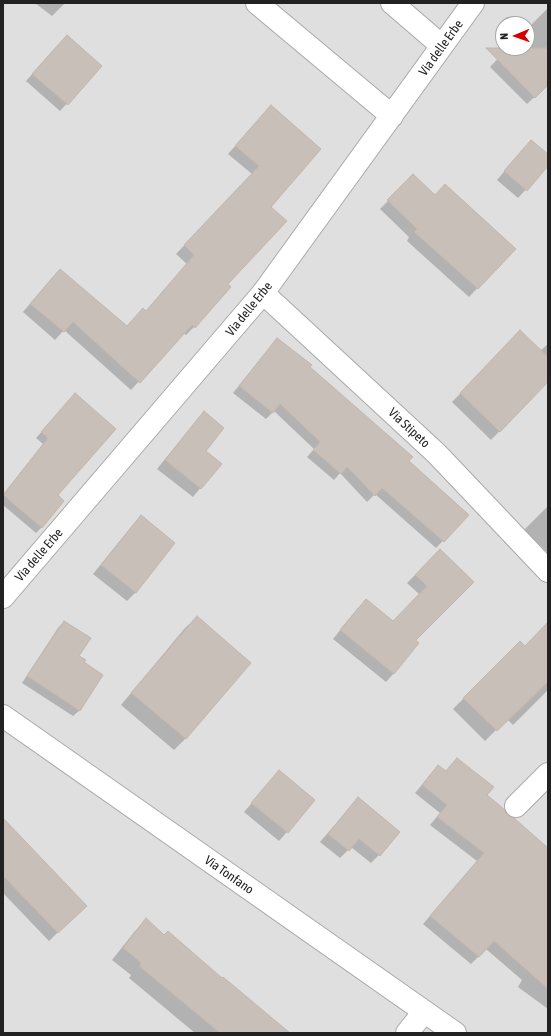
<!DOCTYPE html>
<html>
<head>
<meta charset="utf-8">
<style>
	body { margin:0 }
	#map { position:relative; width:551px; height:1036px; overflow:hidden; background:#f2efe9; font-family:"Asap Condensed",sans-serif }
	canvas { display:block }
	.frame { position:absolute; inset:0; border:4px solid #222; pointer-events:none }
	.north { position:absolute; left:495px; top:16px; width:40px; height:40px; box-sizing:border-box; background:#fff; border:1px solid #a7a7a7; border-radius:50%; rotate:268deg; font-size:11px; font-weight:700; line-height:16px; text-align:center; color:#222 }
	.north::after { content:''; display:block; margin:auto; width:14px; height:18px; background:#d40000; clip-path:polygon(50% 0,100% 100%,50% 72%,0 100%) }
</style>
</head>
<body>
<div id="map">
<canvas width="551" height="1036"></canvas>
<div class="frame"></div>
<div class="north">N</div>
</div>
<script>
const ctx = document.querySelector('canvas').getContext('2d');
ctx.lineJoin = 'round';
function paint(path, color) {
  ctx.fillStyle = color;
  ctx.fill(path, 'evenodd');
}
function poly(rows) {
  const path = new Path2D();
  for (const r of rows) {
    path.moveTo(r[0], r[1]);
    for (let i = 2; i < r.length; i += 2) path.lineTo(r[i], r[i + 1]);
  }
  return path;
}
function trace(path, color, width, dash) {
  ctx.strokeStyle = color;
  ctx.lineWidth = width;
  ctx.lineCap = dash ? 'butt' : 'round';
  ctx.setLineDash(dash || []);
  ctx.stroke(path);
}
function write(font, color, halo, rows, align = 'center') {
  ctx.font = font + ' "Asap Condensed",sans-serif';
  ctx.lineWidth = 4;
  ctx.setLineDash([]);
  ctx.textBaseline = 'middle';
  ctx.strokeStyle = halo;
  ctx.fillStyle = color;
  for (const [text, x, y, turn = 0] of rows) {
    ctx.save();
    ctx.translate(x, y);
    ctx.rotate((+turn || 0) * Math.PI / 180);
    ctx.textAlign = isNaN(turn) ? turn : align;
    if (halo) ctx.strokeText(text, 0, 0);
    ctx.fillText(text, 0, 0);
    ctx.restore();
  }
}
paint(poly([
	[3,3,548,3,548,1033,3,1033],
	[503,24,527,24,527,48,503,48]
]), '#e0dfdf');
paint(poly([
	[35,3,65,3,52,16],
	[548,8,548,84,527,104,490,67,508,48,527,48,527,29],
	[60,43,101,66,60,111,26,81],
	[263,115,270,207,226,284,230,287,194,327,186,335,183,333,131,390,64,330,55,340,23,312,52,278,127,327,146,311,187,264,176,254,252,174,228,154],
	[523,149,548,155,548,165,518,198,497,180],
	[413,176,435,196,514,249,469,297,407,241,409,237,380,209],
	[277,339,309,367,408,461,468,515,436,548,375,494,367,502,340,473,334,480,307,457,314,449,274,411,266,419,233,393],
	[512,340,540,351,548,344,548,381,491,440,452,402],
	[70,400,57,495,42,527,36,533,3,505,3,495,43,444,36,438],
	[204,413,204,451,220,464,193,497,157,469,196,421],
	[548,506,548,553,524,530],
	[141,517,174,543,135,593,127,601,93,574,133,525],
	[440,550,415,640,394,673,386,682,333,639,358,608,393,622,419,594,407,583],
	[197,617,249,663,185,739,174,750,121,705,185,628],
	[64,622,78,656,83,663,80,710,73,716,22,683,58,628],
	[548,626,548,690,513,725,507,719,485,741,453,709,520,642,525,647],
	[457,759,486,796,507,816,548,849,548,1009,518,987,522,980,486,949,471,964,423,924,477,861,430,825,440,813,415,793,438,766,445,772],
	[279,772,314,801,279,841,244,812],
	[358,798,379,855,371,863,351,847,340,858,320,842],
	[3,837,85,906,49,941,3,893],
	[146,920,164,936,222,979,289,1033,195,1033,129,978,131,975,112,960,135,931]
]), '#0003');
const building = poly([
	[67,35,102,66,68,105,32,74,67,35],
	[486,48,548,48,548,85,535,98,486,48],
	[271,105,321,149,271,207,287,221,228,284,231,287,195,328,192,325,140,383,73,322,64,332,30,304,60,269,127,326,143,308,146,311,194,255,184,245,259,166,235,146,271,105],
	[531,140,548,154,548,166,527,191,504,171,531,140],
	[413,174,435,195,445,184,516,249,478,289,414,232,417,229,387,200,413,174],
	[520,330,548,357,548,382,500,432,460,393,520,330],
	[277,338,312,365,310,367,413,457,409,461,469,515,444,542,382,488,375,496,347,467,341,474,313,450,320,442,280,404,273,413,239,386,277,338],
	[75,393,116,429,58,495,64,501,42,528,3,495,48,438,41,432,75,393],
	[204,411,224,428,206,451,222,464,201,489,165,460,204,411],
	[141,515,175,543,136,593,101,565,141,515],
	[440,549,474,582,416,640,419,643,394,674,340,630,366,599,393,621,427,586,415,575,440,549],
	[197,616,251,663,186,739,131,693,197,616],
	[64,621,91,638,79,656,86,660,84,662,103,675,80,711,27,676,64,621],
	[548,622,548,682,497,731,463,698,520,641,525,646,548,622],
	[457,758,494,787,487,795,505,810,507,815,514,818,548,848,548,989,494,941,479,957,430,916,484,853,437,817,447,805,422,785,438,765,446,771,457,758],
	[279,770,315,800,288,833,251,803,279,770],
	[358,797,400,832,380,856,359,839,349,851,328,834,358,797],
	[3,818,87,906,58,933,3,876,3,818],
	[146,918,164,935,168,931,222,978,223,977,290,1033,220,1033,139,966,141,963,123,948,146,918]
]);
paint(building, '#c7bfb8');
trace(building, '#c4b6ab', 1);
const minor = poly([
	[257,3,392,116],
	[392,3,442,46],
	[263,293,437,454,548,571],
	[3,597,263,293,473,3],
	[3,716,455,1033],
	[516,806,548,774],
	[407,1033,424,1012]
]);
trace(minor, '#a9a9a9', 24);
trace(minor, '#fff', 22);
write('13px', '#222', '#fff', [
	["Via delle Erbe",441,48,-54],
	["Via delle Erbe",249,309,-51],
	["Via Stipeto",409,428,43],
	["Via delle Erbe",39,555,-49],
	["Via Tonfano",229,875,35]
]);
</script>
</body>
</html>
